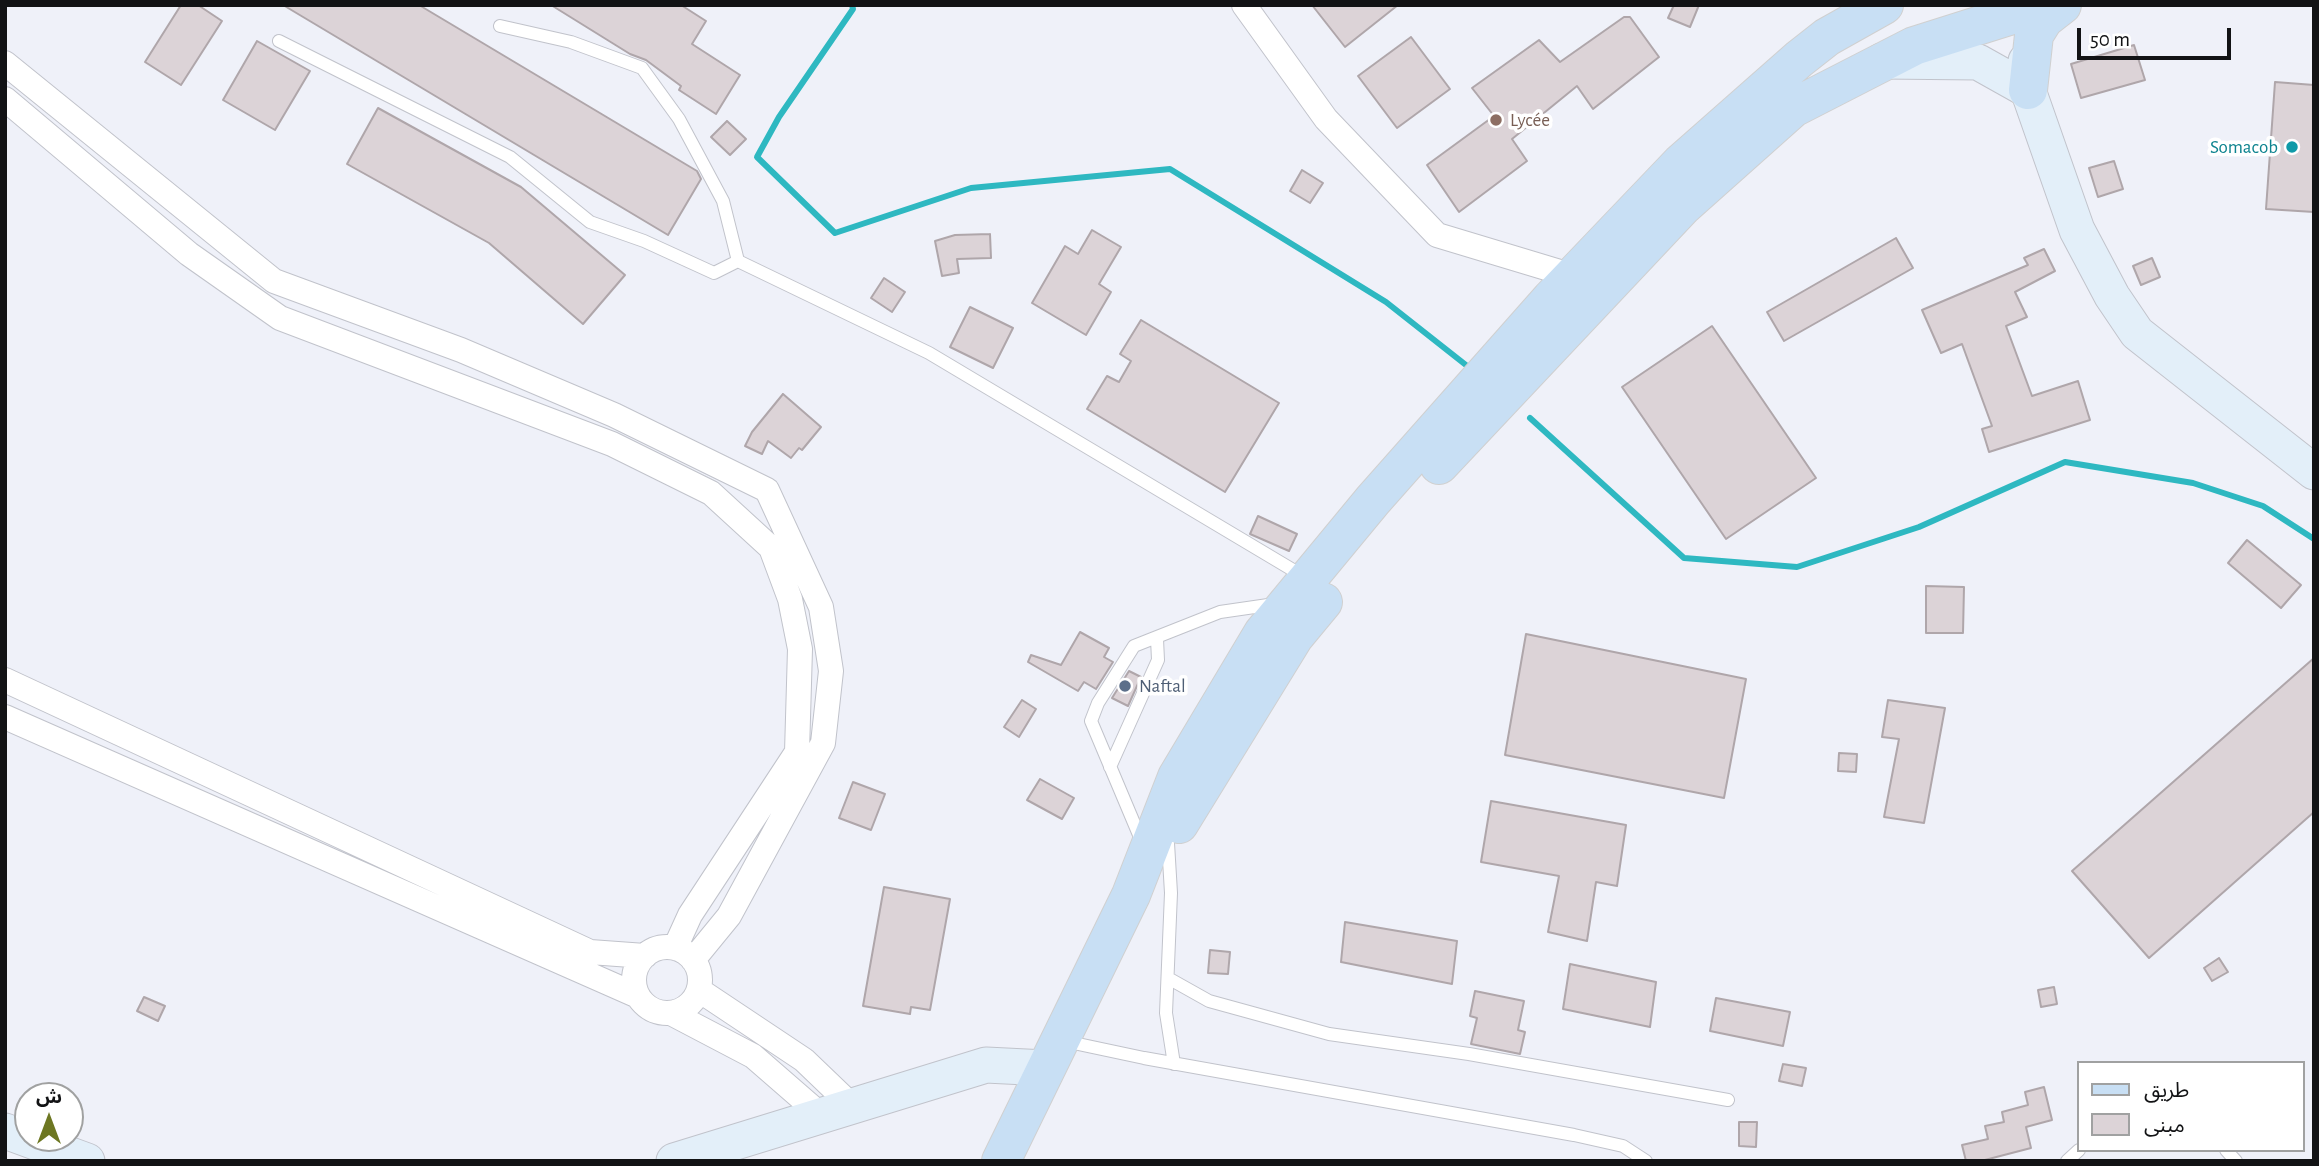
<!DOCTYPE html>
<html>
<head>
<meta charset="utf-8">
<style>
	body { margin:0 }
	#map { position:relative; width:2319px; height:1166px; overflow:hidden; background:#eff1f9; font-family:"Alegreya Sans","Noto Sans Arabic",sans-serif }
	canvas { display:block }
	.frame { position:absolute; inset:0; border:7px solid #121315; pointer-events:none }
	.legend { position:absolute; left:2077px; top:1061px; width:228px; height:91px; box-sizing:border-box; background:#fff; border:2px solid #a0a1a1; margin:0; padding:9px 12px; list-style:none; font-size:21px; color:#121315 }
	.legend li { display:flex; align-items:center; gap:14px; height:35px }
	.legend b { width:35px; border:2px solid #a0a1a1 }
	.north { position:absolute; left:14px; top:1082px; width:70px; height:70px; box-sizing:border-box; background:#fff; border:2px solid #a0a1a1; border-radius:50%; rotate:0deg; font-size:19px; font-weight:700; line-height:28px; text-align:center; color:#121315 }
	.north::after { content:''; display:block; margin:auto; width:24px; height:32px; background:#6d7722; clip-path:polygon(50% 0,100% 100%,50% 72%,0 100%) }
	.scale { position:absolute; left:2077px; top:28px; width:154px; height:32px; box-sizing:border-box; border:4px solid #121315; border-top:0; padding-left:9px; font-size:21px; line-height:24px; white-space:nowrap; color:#121315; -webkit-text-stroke:5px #fff; paint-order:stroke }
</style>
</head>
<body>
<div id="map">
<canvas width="2319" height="1166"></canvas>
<div class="frame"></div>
<ul class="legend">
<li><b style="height:9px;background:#c8dff4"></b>طريق</li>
<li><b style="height:19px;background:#dcd3d7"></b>مبنى</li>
</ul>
<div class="north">ش</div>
<div class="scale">50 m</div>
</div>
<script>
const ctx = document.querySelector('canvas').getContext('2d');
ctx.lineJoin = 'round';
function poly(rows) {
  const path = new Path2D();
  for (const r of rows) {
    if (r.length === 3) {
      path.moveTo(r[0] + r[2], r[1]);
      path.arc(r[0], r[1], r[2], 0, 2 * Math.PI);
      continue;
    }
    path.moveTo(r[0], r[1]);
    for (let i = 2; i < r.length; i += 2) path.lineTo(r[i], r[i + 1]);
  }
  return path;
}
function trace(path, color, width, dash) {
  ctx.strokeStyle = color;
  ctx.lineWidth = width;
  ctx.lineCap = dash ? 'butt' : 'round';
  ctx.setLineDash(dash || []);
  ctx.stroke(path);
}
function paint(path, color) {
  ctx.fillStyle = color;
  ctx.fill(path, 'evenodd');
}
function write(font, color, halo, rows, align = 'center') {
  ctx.font = font + ' "Alegreya Sans",sans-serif';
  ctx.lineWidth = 7;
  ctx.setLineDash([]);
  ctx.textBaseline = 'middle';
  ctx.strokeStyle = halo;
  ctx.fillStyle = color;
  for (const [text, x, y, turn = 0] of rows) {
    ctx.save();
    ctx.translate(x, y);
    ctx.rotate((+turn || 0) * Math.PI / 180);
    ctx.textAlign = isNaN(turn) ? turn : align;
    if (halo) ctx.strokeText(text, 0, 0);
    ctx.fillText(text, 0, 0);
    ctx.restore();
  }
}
trace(poly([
	[852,5,853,9,779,117,757,157,835,233,971,188,1170,169,1386,302,1471,369],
	[1530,418,1684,558,1797,567,1919,527,2065,462,2193,483,2263,506,2314,539]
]), '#2eb8c1', 6);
const building = poly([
	[181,5,198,5,222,21,181,85,145,62,181,5],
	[283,5,419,5,697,171,701,179,668,235,283,5],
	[551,5,681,5,706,21,692,44,740,75,716,114,679,90,681,86,646,60,630,54,551,5],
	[1312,5,1398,5,1345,47,1312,5],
	[1674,5,1699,5,1690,27,1668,18,1674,5],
	[1624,17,1630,17,1659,57,1593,109,1577,86,1512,139,1527,161,1459,212,1427,165,1494,116,1472,88,1539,40,1560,62,1624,17],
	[1411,37,1450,89,1397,128,1358,76,1411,37],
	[257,41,310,71,275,130,223,100,257,41],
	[2134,45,2145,80,2081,98,2071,64,2134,45],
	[2275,82,2314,85,2314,212,2266,209,2275,82],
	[378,108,521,187,625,275,583,324,489,243,347,164,378,108],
	[727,121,746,139,730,155,711,137,727,121],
	[2114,161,2123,189,2098,197,2089,168,2114,161],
	[1302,170,1323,183,1310,203,1290,191,1302,170],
	[1092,230,1121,247,1099,284,1111,292,1086,335,1032,303,1065,246,1078,254,1092,230],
	[990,234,991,258,957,259,959,273,942,276,935,241,955,235,990,234],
	[1896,238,1913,268,1784,341,1767,312,1896,238],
	[2044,249,2055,271,2015,292,2027,317,2006,326,2032,396,2078,381,2090,420,1989,452,1982,429,1992,426,1962,344,1941,353,1922,310,2028,265,2024,258,2044,249],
	[2152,258,2160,277,2141,285,2133,266,2152,258],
	[884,278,905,292,892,312,871,298,884,278],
	[970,307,1013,328,993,368,950,347,970,307],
	[1141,320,1279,403,1225,492,1087,409,1107,376,1119,382,1131,361,1120,354,1141,320],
	[1712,326,1816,478,1726,539,1622,387,1712,326],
	[783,394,821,427,802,450,799,448,791,458,768,441,762,454,745,446,752,432,783,394],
	[1258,516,1297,534,1289,551,1250,534,1258,516],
	[2247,540,2301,585,2281,608,2228,563,2247,540],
	[1926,586,1964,587,1963,633,1926,633,1926,586],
	[1080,632,1109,648,1104,657,1113,662,1096,689,1084,682,1078,691,1028,662,1031,655,1061,665,1080,632],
	[1526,634,1746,679,1724,798,1505,755,1526,634],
	[2314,658,2314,812,2149,958,2072,871,2314,658],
	[1129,671,1141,677,1128,706,1112,698,1129,671],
	[1022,700,1036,709,1019,737,1004,727,1022,700],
	[1888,700,1945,708,1924,823,1884,817,1899,739,1882,737,1888,700],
	[1839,753,1857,754,1856,772,1838,771,1839,753],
	[1040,779,1074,798,1062,819,1027,800,1040,779],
	[853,782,885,794,871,830,839,818,853,782],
	[1491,801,1626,825,1617,886,1596,882,1587,941,1548,932,1559,876,1481,862,1491,801],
	[884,887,950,899,930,1010,911,1007,910,1014,863,1006,884,887],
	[1345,922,1457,941,1452,984,1341,962,1345,922],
	[1210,950,1230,952,1228,974,1208,973,1210,950],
	[2219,958,2228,972,2212,981,2204,968,2219,958],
	[1570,964,1656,982,1650,1027,1563,1009,1570,964],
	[2054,987,2057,1004,2041,1007,2038,990,2054,987],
	[1475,991,1524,1001,1518,1030,1525,1032,1520,1054,1471,1044,1477,1018,1470,1016,1475,991],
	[144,997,165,1006,158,1021,137,1011,144,997],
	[1716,998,1790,1012,1783,1046,1710,1031,1716,998],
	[1783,1064,1806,1068,1802,1086,1779,1081,1783,1064],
	[2044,1087,2052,1120,2026,1127,2031,1148,1981,1161,1966,1161,1962,1145,1988,1139,1985,1126,2004,1122,2002,1112,2028,1105,2025,1092,2044,1087],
	[1739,1122,1757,1122,1756,1147,1739,1146,1739,1122]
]);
paint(building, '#dcd3d7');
trace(building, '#afa6aa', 2);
const lane = poly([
	[500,26,571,42,642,68,679,119,723,201,738,261],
	[279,41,510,157,590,222,644,241,714,273,738,261],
	[738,261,929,353,1303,576],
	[1110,767,1158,660,1157,639],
	[1142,842,1091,721,1098,703,1134,646,1220,612,1275,604],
	[1168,843,1171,893,1166,1013,1174,1064],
	[1168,978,1209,1001,1329,1034,1469,1054,1728,1100],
	[1064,1041,1144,1058,1574,1135,1623,1146,1646,1161],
	[2226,1150,2236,1161],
	[2067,1161,2079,1150]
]);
const street = poly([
	[1244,5,1326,119,1437,235,1573,276],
	[5,63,274,281,461,350,614,415,767,490,821,607,831,671,823,743,729,916,693,960],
	[5,99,189,254,280,318,612,444,711,493,771,548,790,599,800,649,797,752,690,915,675,948],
	[5,680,590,952,645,956],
	[5,717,638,996],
	[667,980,33],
	[699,990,804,1060,853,1107],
	[671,1013,753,1056,822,1116]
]);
const secondary = poly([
	[1882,61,1978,62,2028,90],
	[2026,61,2028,90,2077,230,2112,296,2137,333,2314,472],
	[5,1131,87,1161],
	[674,1161,986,1065,1046,1068]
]);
const primary = poly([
	[2028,90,2034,35,2044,19,2062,5],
	[1439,465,1683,206,1793,108,1914,46,2044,5],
	[1179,824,1294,637,1323,602],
	[1001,1161,1131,895,1177,777,1263,633,1373,500,1551,299,1681,163,1799,59,1827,37,1884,5]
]);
trace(lane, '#c1c3cb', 14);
trace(street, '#c1c3cb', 26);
trace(secondary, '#c1c3cb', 37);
trace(primary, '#d0d0d0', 40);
trace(lane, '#fff', 12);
trace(street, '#fff', 24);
trace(secondary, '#e3eff9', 35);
trace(primary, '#c8dff4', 38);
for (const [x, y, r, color] of [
	[1496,120,7,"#8d6e63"],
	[2292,147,7,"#0f9aa8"],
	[1125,686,7,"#5c6f8a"]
]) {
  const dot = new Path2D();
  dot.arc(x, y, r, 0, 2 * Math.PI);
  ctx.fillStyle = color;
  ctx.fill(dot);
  trace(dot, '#fff', 2.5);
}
write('19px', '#785e54', '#fff', [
	["Lycée",1510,120]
], 'left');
write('19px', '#0d838f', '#fff', [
	["Somacob",2278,147]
], 'right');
write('19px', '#4e5e75', '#fff', [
	["Naftal",1139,686]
], 'left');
</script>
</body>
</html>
